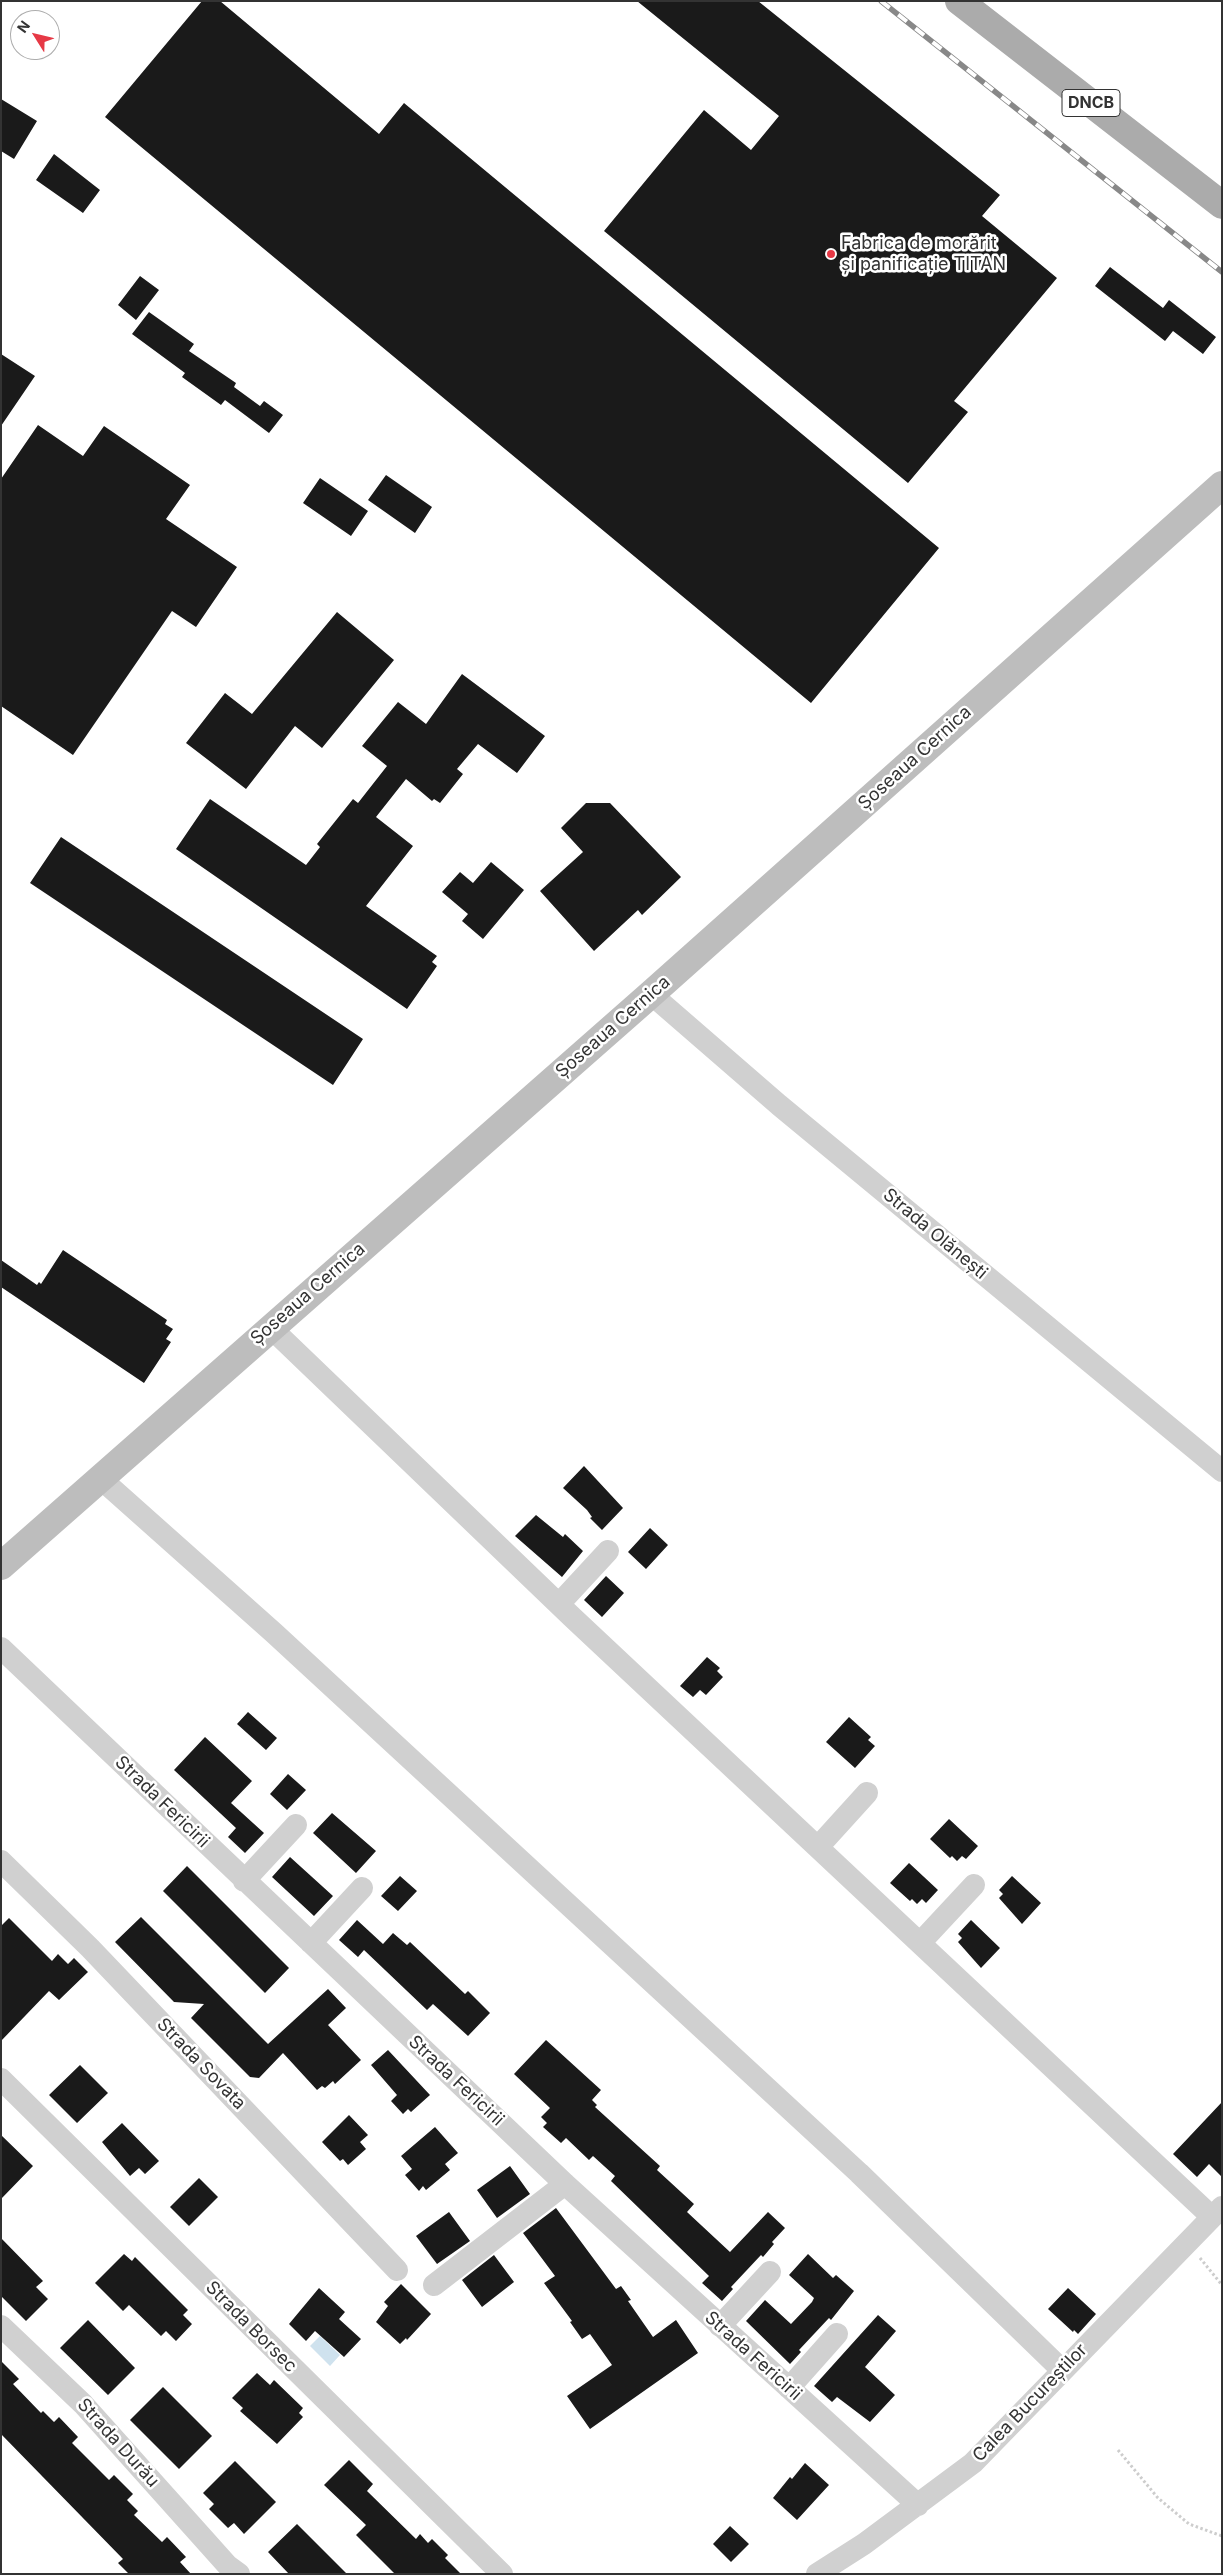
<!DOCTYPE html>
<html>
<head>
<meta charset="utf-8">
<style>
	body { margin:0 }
	#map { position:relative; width:1223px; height:2575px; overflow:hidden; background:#fff; font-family:Inter,sans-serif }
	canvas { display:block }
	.frame { position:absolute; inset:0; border:2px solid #333; pointer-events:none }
	.north { position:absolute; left:10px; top:10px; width:50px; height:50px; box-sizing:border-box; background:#fff; border:1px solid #adadad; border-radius:50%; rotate:306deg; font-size:14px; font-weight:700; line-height:20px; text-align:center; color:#333 }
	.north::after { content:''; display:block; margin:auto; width:18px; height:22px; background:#e63946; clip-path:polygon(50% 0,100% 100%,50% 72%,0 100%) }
</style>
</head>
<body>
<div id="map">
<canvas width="1223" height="2575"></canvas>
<div class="frame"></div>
<div class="north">N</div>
</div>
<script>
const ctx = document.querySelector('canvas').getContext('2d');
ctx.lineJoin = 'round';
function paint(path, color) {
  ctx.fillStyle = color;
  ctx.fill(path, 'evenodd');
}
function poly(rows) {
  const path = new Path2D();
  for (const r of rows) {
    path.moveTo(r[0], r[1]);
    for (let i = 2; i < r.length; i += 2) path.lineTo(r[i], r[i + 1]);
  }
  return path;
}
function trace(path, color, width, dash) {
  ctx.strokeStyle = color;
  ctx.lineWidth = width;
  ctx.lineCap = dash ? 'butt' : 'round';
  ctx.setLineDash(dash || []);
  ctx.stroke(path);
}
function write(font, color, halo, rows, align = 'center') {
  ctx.font = font + ' Inter,sans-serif';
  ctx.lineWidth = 5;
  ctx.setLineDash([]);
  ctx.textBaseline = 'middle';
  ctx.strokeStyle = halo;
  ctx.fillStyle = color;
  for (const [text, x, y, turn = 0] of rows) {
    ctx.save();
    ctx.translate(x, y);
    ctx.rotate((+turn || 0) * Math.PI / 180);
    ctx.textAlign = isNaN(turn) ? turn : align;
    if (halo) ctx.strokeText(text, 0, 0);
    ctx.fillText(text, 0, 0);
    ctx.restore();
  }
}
paint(poly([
	[320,2336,340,2355,330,2366,310,2346]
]), '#cfe2ee');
paint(poly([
	[202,1,220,1,379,134,404,103,939,548,811,703,105,117],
	[637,1,758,1,1000,195,982,216,1057,278,954,401,968,412,908,483,604,231,704,110,751,150,779,116],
	[1,99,37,121,14,159,1,151],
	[54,154,100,190,83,213,36,180],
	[1110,267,1163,308,1169,300,1216,337,1203,354,1173,331,1165,341,1095,286],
	[140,276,159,290,136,320,118,305],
	[149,312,194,344,189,351,236,383,234,387,260,406,264,401,283,415,269,433,225,400,221,405,182,377,185,373,132,334],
	[1,354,35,376,1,426],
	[38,425,83,456,104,426,190,485,166,519,237,567,196,627,172,611,73,755,1,706,1,479],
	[386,475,432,507,415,533,368,500],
	[320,478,368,511,351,536,303,503],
	[337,612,394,660,322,748,295,726,246,789,186,743,225,693,252,714],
	[462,674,545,736,517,773,478,744,457,769,463,774,440,803,434,799,432,801,406,779,376,817,413,846,366,906,437,956,432,962,437,966,407,1009,176,849,210,799,306,865,320,847,317,844,353,799,358,803,387,766,362,746,398,702,426,724],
	[586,803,610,803,681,877,642,915,638,910,594,951,540,891,583,852,561,828],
	[61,837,363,1039,333,1085,30,883],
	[491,862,524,890,483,939,462,921,468,914,442,892,460,872,473,883],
	[63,1250,167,1320,165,1324,173,1329,166,1339,171,1342,144,1383,1,1287,1,1260,37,1285,39,1282,41,1284],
	[584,1466,623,1508,602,1530,590,1518,592,1517,587,1510,563,1488],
	[536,1515,563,1537,565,1534,583,1551,562,1577,515,1536],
	[650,1528,668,1545,646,1569,628,1552],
	[606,1576,624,1593,602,1617,584,1600],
	[707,1657,720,1668,717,1671,723,1677,706,1695,700,1690,693,1697,680,1686],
	[248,1712,277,1738,266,1750,237,1724],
	[849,1717,871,1737,868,1740,875,1746,855,1768,826,1742],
	[205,1737,252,1781,231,1803,264,1833,245,1853,228,1837,236,1828,174,1770],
	[288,1774,306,1790,287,1810,270,1794],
	[332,1813,376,1851,356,1873,313,1833],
	[949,1819,978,1846,966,1859,962,1856,957,1861,952,1856,950,1858,930,1839],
	[290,1857,333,1896,314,1916,272,1877],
	[909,1863,938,1890,926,1903,922,1899,917,1904,912,1899,910,1901,890,1883],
	[187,1866,289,1968,265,1993,163,1891],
	[400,1876,417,1891,398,1911,381,1896],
	[1012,1876,1041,1903,1022,1924,999,1898,1003,1894,999,1890],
	[141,1917,268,2044,328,1989,346,2008,328,2025,361,2060,335,2084,333,2081,325,2088,322,2086,317,2090,283,2053,259,2078,250,2077,191,2018,204,2004,174,2002,115,1942],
	[9,1918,52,1961,58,1954,68,1964,74,1958,88,1972,59,2000,49,1991,1,2041,1,1926],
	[357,1920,383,1944,393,1933,407,1945,410,1942,465,1994,468,1991,490,2013,468,2036,433,2004,427,2010,364,1950,358,1957,339,1940],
	[971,1920,1000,1948,981,1968,958,1942,962,1938,958,1934],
	[546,2040,601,2090,592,2100,597,2105,595,2107,660,2166,657,2170,694,2204,687,2212,730,2252,768,2212,785,2228,772,2242,774,2244,763,2257,761,2255,731,2287,733,2289,722,2301,702,2283,709,2276,611,2181,615,2176,593,2156,589,2160,566,2138,561,2143,543,2127,547,2123,541,2117,550,2108,514,2074],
	[388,2050,430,2095,411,2112,408,2109,403,2114,391,2101,397,2095,371,2065],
	[80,2065,108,2093,77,2123,49,2095],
	[1222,2102,1222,2177,1209,2164,1197,2177,1173,2154],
	[349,2115,368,2135,360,2142,366,2149,348,2165,343,2159,340,2161,322,2142],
	[122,2123,159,2161,145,2174,139,2168,130,2176,102,2142],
	[435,2127,458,2153,445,2164,450,2170,426,2190,423,2186,419,2191,405,2175,412,2169,401,2156],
	[1,2135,33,2166,1,2199],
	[510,2166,530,2194,497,2218,477,2190],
	[199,2178,218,2197,189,2226,170,2207],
	[556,2208,616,2289,621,2286,631,2300,628,2301,653,2337,676,2320,698,2353,590,2429,567,2396,612,2365,590,2334,582,2339,570,2322,572,2321,544,2283,555,2276,523,2233],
	[449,2212,470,2241,437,2264,416,2236],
	[1,2238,43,2281,36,2287,48,2299,26,2321,1,2296],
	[124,2254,132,2261,135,2257,188,2310,183,2315,192,2324,176,2341,166,2331,161,2336,129,2305,123,2311,95,2283],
	[808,2254,833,2278,836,2275,854,2291,831,2320,829,2318,799,2350,801,2352,790,2364,746,2321,765,2300,791,2324,812,2302,814,2298,789,2275],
	[494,2255,514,2282,482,2307,462,2280],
	[401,2284,431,2314,407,2340,406,2338,400,2344,376,2322,388,2306,384,2302],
	[319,2288,345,2312,339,2319,361,2339,344,2357,315,2331,306,2341,289,2324],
	[1068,2288,1096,2314,1078,2334,1074,2330,1073,2332,1048,2309],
	[878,2315,896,2331,865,2367,895,2395,870,2422,837,2397,832,2402,814,2386],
	[88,2320,135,2368,108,2395,60,2348],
	[1,2361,19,2379,13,2384,41,2413,43,2411,54,2422,59,2417,78,2437,72,2443,109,2480,114,2475,133,2494,127,2500,138,2511,134,2515,162,2542,167,2537,186,2557,180,2562,191,2574,129,2574,118,2563,123,2559,1,2434],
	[257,2373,270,2385,274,2380,303,2408,299,2413,303,2417,277,2444,240,2411,243,2408,232,2398],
	[163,2387,212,2436,179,2469,130,2420],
	[349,2460,373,2484,367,2491,416,2539,420,2534,428,2543,432,2539,448,2555,445,2558,461,2574,395,2574,356,2535,366,2525,324,2485],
	[235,2461,276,2502,244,2534,234,2523,228,2528,209,2509,214,2504,203,2493],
	[805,2463,829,2485,797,2520,773,2498,790,2477,792,2479],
	[297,2524,347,2574,289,2574,268,2552],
	[730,2526,749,2544,731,2562,713,2544]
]), '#1a1a1a');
trace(poly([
	[1200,2258,1222,2285],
	[1118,2450,1158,2498,1189,2524,1222,2536]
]), '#cdcdcd', 3, [2.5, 2.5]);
trace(poly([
	[651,994,779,1105,1222,1471],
	[270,1327,572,1617,1212,2217],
	[100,1478,274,1633,859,2173,1062,2370],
	[559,1604,608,1551],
	[1,1648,565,2184,918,2505],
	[818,1847,867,1793],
	[1,1861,90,1948,397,2270],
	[244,1881,296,1825],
	[311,1943,362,1888],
	[920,1943,974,1885],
	[1,2079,502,2574],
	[434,2285,565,2184],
	[1,2326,83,2404,228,2566,239,2574],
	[720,2326,770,2272],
	[789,2388,837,2334],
	[817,2574,864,2544,973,2463,1222,2207]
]), '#d0d0d0', 22);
trace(poly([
	[1,1566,651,994,1222,485]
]), '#bdbdbd', 28);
trace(poly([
	[959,1,1222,205]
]), '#ababab', 28);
const rail = poly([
	[881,1,1222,272]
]);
trace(rail, '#888', 5.5);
trace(rail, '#fff', 4, [11]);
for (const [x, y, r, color] of [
	[831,254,5,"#e63946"]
]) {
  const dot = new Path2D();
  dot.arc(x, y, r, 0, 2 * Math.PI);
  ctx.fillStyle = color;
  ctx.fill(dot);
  trace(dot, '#fff', 2);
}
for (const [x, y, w] of [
	[1091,103,58]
]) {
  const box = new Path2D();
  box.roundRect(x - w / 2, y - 13.5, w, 27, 4);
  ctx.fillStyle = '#fff';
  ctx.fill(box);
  trace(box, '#333', 1);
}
write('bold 16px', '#333', null, [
	["DNCB",1091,103]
]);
write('18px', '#333', '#fff', [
	["Fabrica de morărit",841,244],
	["și panificație TITAN",841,265]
], 'left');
write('18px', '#333', '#fff', [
	["Șoseaua Cernica",915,758,-42],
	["Șoseaua Cernica",613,1027,-41],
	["Strada Olănești",935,1234,40],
	["Șoseaua Cernica",308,1294,-41],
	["Strada Fericirii",162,1802,44],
	["Strada Sovata",201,2064,46],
	["Strada Fericirii",456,2081,43],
	["Strada Borsec",251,2327,45],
	["Strada Fericirii",753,2356,42],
	["Calea Bucureștilor",1030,2403,-46],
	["Strada Durău",118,2443,48]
]);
</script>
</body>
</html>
